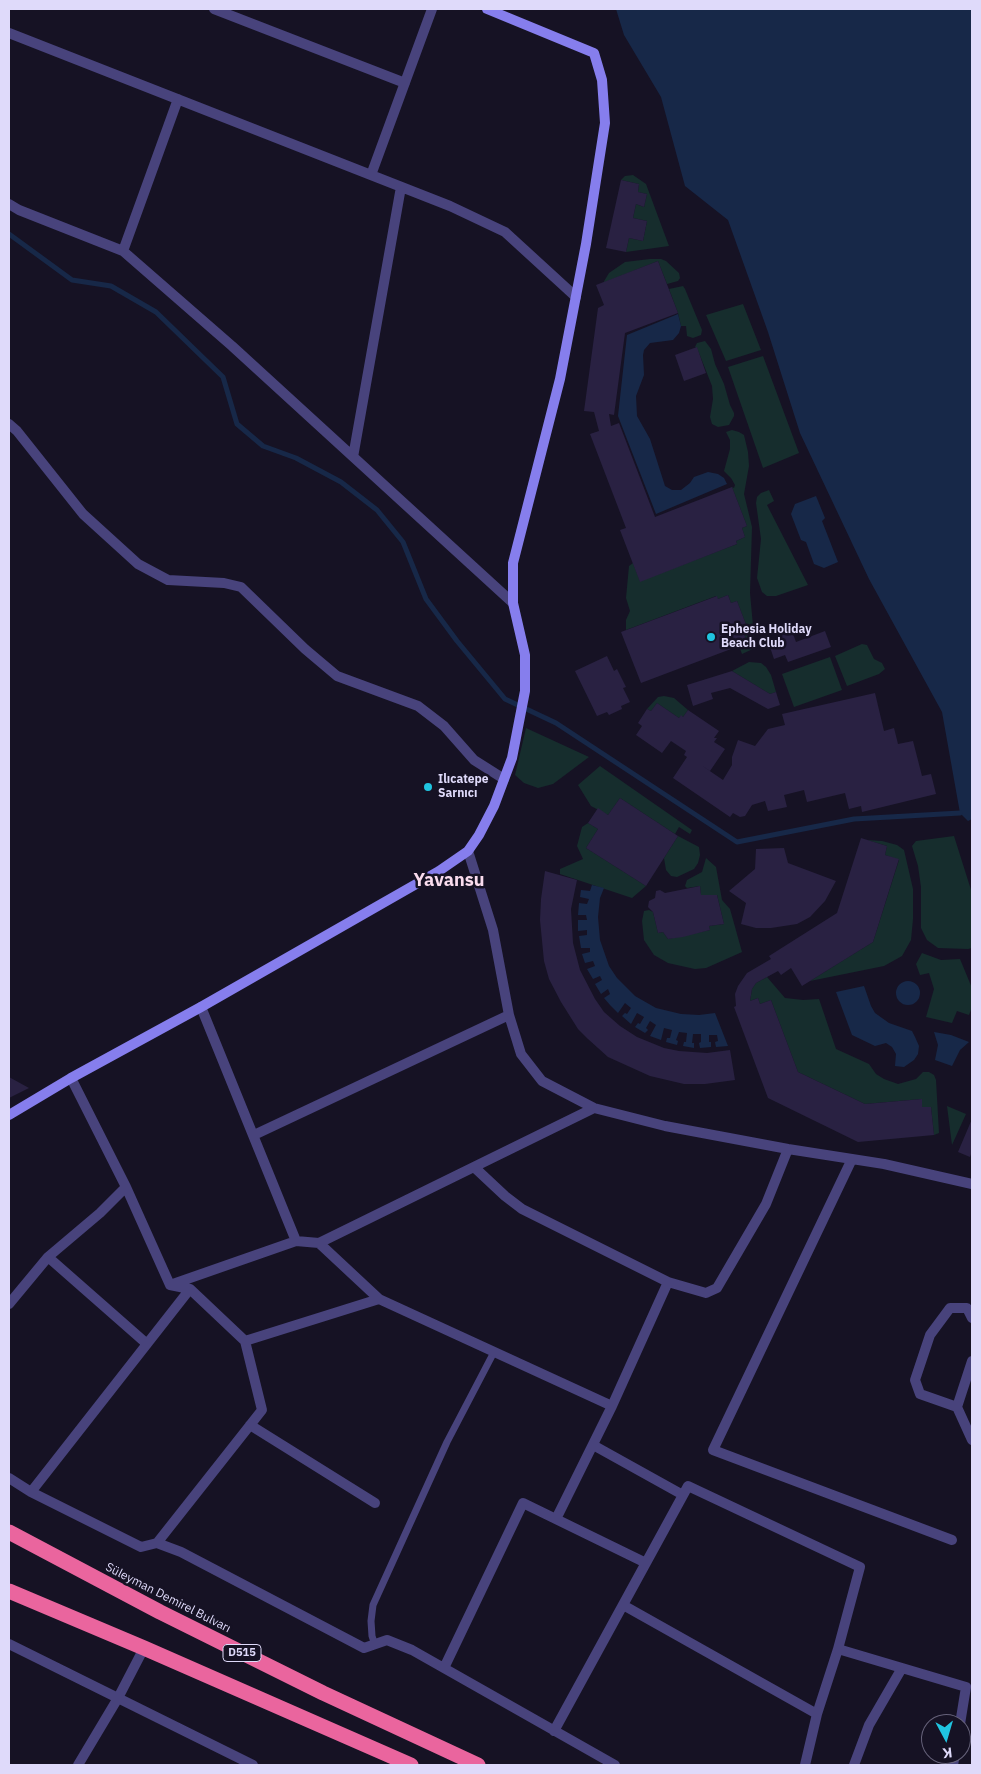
<!DOCTYPE html>
<html>
<head>
<meta charset="utf-8">
<style>
	body { margin:0 }
	#map { position:relative; width:981px; height:1774px; overflow:hidden; background:#161224; font-family:"IBM Plex Sans",sans-serif }
	canvas { display:block }
	.frame { position:absolute; inset:0; border:10px solid #dfdafa; pointer-events:none }
	.north { position:absolute; left:921px; top:1714px; width:50px; height:50px; box-sizing:border-box; background:#161224; border:1px solid #66627a; border-radius:50%; rotate:174deg; font-size:14px; font-weight:700; line-height:20px; text-align:center; color:#dfdafa }
	.north::after { content:''; display:block; margin:auto; width:18px; height:22px; background:#20c4e0; clip-path:polygon(50% 0,100% 100%,50% 72%,0 100%) }
</style>
</head>
<body>
<div id="map">
<canvas width="981" height="1774"></canvas>
<div class="frame"></div>
<div class="north">K</div>
</div>
<script>
const ctx = document.querySelector('canvas').getContext('2d');
ctx.lineJoin = 'round';
function paint(path, color) {
  ctx.fillStyle = color;
  ctx.fill(path, 'evenodd');
}
function poly(rows) {
  const path = new Path2D();
  for (const r of rows) {
    if (r.length === 3) {
      path.moveTo(r[0] + r[2], r[1]);
      path.arc(r[0], r[1], r[2], 0, 2 * Math.PI);
      continue;
    }
    path.moveTo(r[0], r[1]);
    for (let i = 2; i < r.length; i += 2) path.lineTo(r[i], r[i + 1]);
  }
  return path;
}
function trace(path, color, width, dash) {
  ctx.strokeStyle = color;
  ctx.lineWidth = width;
  ctx.lineCap = dash ? 'butt' : 'round';
  ctx.setLineDash(dash || []);
  ctx.stroke(path);
}
function write(font, color, halo, rows, align = 'center') {
  ctx.font = font + ' "IBM Plex Sans",sans-serif';
  ctx.lineWidth = 5;
  ctx.setLineDash([]);
  ctx.textBaseline = 'middle';
  ctx.strokeStyle = halo;
  ctx.fillStyle = color;
  for (const [text, x, y, turn = 0] of rows) {
    ctx.save();
    ctx.translate(x, y);
    ctx.rotate((+turn || 0) * Math.PI / 180);
    ctx.textAlign = isNaN(turn) ? turn : align;
    if (halo) ctx.strokeText(text, 0, 0);
    ctx.fillText(text, 0, 0);
    ctx.restore();
  }
}
paint(poly([
	[633,175,646,184,669,246,626,252,629,238,643,241,647,221,633,218,636,204,644,207,647,194,638,192,639,184,621,180,625,176],
	[650,259,661,259,666,261,679,273,680,278,678,281,667,284,658,261,603,283,609,273,625,262],
	[683,286,685,289,702,330,701,335,693,338,687,336,686,326,681,326,678,313,669,289],
	[743,304,761,350,726,361,706,315],
	[705,341,711,349,715,364,724,384,730,405,734,413,734,416,729,425,718,427,712,424,710,417,713,399,712,386,697,348,695,347,697,343],
	[763,356,799,453,763,468,728,367],
	[732,430,739,432,744,435,748,452,749,466,744,494,752,527,750,593,755,648,742,654,738,643,746,639,742,629,747,627,737,601,731,603,728,595,718,599,716,596,626,630,626,620,630,611,626,598,629,566,633,563,640,581,737,544,736,541,745,537,742,528,747,526,732,487,734,488,735,485,731,478,724,471,730,449,730,440,726,432],
	[769,490,774,501,767,505,808,585,776,596,767,596,762,592,757,578,761,539,756,503,757,497,761,493],
	[862,644,867,645,874,659,882,663,885,669,879,674,847,686,835,656],
	[830,657,842,690,794,707,782,674],
	[749,662,761,663,766,667,771,675,776,692,770,694,732,671],
	[664,696,674,698,688,710,683,717,681,716,679,718,657,703,651,711,647,709,658,697],
	[526,728,589,757,553,784,538,788,524,783,515,775],
	[600,766,692,830,690,834,679,827,675,834,620,798,608,815,591,806,578,785],
	[588,823,598,829,586,848,646,886,632,898,560,874,560,869,583,859,577,846,582,827],
	[678,836,699,847,700,855,698,863,694,869,677,877,671,876,666,870,664,858],
	[954,836,972,893,972,948,968,949,938,948,927,940,921,928,921,887,918,866,912,846,916,841],
	[867,840,882,841,897,845,904,850,913,889,913,919,911,940,902,956,884,966,810,981,873,942,899,860,885,855,887,846],
	[706,858,716,867,722,900,730,909,742,952,706,968,695,969,668,963,654,955,644,940,642,921,644,911,649,910,653,912,658,933,663,932,668,939,710,930,709,926,724,924,717,895,701,895,700,886,687,888,685,886,687,880,702,872],
	[922,953,941,960,960,959,972,988,972,1007,969,1015,957,1011,952,1023,926,1017,934,989,929,973,920,975,916,964],
	[767,977,785,998,803,1000,819,999,836,1049,869,1064,876,1074,884,1079,898,1084,916,1079,923,1072,929,1072,934,1075,936,1080,939,1133,934,1135,931,1107,922,1107,922,1099,865,1104,798,1072,771,1000,760,1004,758,998,750,1001,752,989,756,983],
	[947,1106,966,1114,952,1145]
]), '#162d2d');
paint(poly([
	[616,9,972,9,972,819,968,821,960,813,942,712,869,579,800,433,768,332,728,220,685,186,661,97,624,35],
	[678,314,681,326,679,333,673,340,650,343,644,350,643,355,644,375,636,396,637,416,650,439,665,486,672,490,681,490,690,483,694,477,708,472,718,474,724,478,727,484,656,514,618,416,627,335],
	[816,496,825,518,822,521,838,562,824,568,814,564,806,542,801,540,791,514,795,504],
	[592,885,604,888,600,898,598,917,600,940,609,966,617,978,635,996,656,1008,681,1014,699,1015,715,1013,728,1046,716,1047,715,1042,718,1041,717,1035,709,1035,709,1042,711,1042,711,1047,700,1048,699,1043,701,1042,701,1034,693,1034,692,1043,694,1043,694,1048,683,1046,684,1042,686,1042,687,1033,679,1032,676,1040,678,1041,677,1045,666,1042,667,1038,670,1038,672,1030,664,1028,661,1040,650,1036,656,1025,650,1021,646,1028,648,1030,645,1033,635,1027,638,1023,640,1024,644,1017,637,1013,631,1024,622,1016,625,1013,627,1014,631,1008,625,1003,618,1013,610,1005,604,998,610,994,608,989,601,994,595,984,602,980,600,976,593,979,587,969,595,966,593,961,585,963,582,954,590,952,590,948,581,948,579,936,587,935,587,930,578,931,578,920,587,920,586,915,578,915,579,903,587,904,589,899,580,897,581,890,590,891],
	[908,993,12],
	[864,986,871,1006,875,1013,889,1023,912,1031,915,1037,919,1046,918,1054,914,1060,904,1067,895,1066,896,1054,892,1047,886,1043,875,1046,852,1035,836,992],
	[934,1032,951,1035,969,1042,960,1050,952,1066,935,1060,938,1045]
]), '#172848');
trace(poly([
	[9,234,72,280,111,286,156,312,223,377,237,424,263,446,296,458,341,482,377,510,403,542,426,599,457,641,505,699,556,723,737,842,854,819,960,813]
]), '#172848', 5);
paint(poly([
	[621,180,639,184,638,192,647,194,644,207,636,204,633,218,647,221,643,241,629,238,626,252,606,248],
	[658,261,678,313,625,333,614,415,609,414,611,426,619,423,655,517,732,487,747,526,742,528,745,537,736,541,737,544,640,582,620,530,626,528,590,434,599,431,594,412,584,411,598,308,604,305,596,285],
	[697,347,706,373,684,381,675,355],
	[728,595,731,603,737,601,747,627,742,629,746,639,738,643,739,646,641,683,621,632,717,596,718,599],
	[789,623,796,642,825,631,831,647,788,662,785,655,774,659,769,644,778,641,773,629],
	[607,656,614,671,617,669,626,687,623,688,630,702,621,706,622,709,609,715,607,712,597,716,575,671],
	[732,671,770,694,776,692,780,705,768,709,730,688,711,693,713,699,693,706,687,685],
	[875,693,884,731,894,728,898,744,913,741,922,776,931,774,936,794,862,812,861,806,849,809,845,793,807,802,804,790,784,795,787,807,768,811,765,801,752,805,745,816,740,817,733,813,730,817,673,778,687,757,684,755,686,751,671,741,662,753,636,735,642,726,638,723,647,709,651,711,657,703,679,718,681,715,683,717,688,710,719,731,714,738,717,738,714,742,725,749,710,771,701,765,723,780,732,765,732,757,738,740,755,746,768,729,785,725,782,714],
	[620,798,678,836,646,886,586,848,598,829,588,823,598,808,608,815],
	[861,838,887,846,885,855,899,859,873,942,802,986,791,968,781,975,778,971,756,983,752,989,750,1001,758,998,760,1004,771,1000,798,1072,865,1104,922,1099,922,1107,931,1107,934,1135,858,1142,768,1098,734,1007,736,1006,735,994,738,986,747,973,771,959,769,956,837,913],
	[784,848,788,863,836,881,825,901,810,917,797,924,771,928,756,928,741,924,746,903,729,891,755,869,756,849],
	[545,871,577,880,571,909,573,943,580,970,595,999,604,1012,620,1026,637,1037,664,1048,679,1051,707,1053,730,1050,735,1080,705,1084,684,1084,650,1076,608,1057,588,1039,578,1029,561,1002,549,979,544,961,540,920,541,899],
	[700,886,701,895,717,895,724,924,709,926,710,930,683,937,668,939,663,932,658,933,653,912,648,907,649,901,655,898,656,891,660,890,665,893],
	[9,1077,29,1088,9,1098],
	[972,1119,972,1151,970,1157,958,1152]
]), '#292142');
trace(poly([
	[375,1645,372,1636,371,1621,373,1605,447,1442,494,1352]
]), '#48437c', 7);
trace(poly([
	[214,9,405,83],
	[9,33,450,206,505,232,576,297],
	[371,175,432,9],
	[9,204,19,210,123,251,232,346,513,603],
	[123,251,178,99],
	[9,424,17,431,83,514,138,564,168,580,224,583,241,587,305,649,337,676,418,706,444,726,474,760,504,779],
	[353,457,401,187],
	[468,851,493,930,509,1015,521,1054,542,1081,594,1108,665,1126,788,1149,884,1164,972,1184],
	[201,1007,296,1241,319,1243,379,1299,612,1406],
	[71,1078,126,1187,170,1285,190,1289,245,1341,262,1410,157,1543],
	[254,1135,509,1015],
	[852,1159,713,1450,952,1540],
	[474,1167,505,1196,522,1209,668,1282,706,1293,717,1288,766,1204,788,1149],
	[319,1243,594,1108],
	[48,1257,147,1344],
	[170,1285,296,1241],
	[9,1304,48,1257,100,1213,126,1187],
	[245,1341,379,1299],
	[972,1361,957,1407,972,1440],
	[957,1407,920,1394,915,1380,930,1335,950,1308,967,1308,972,1318],
	[250,1425,375,1503],
	[593,1445,683,1495],
	[9,1478,31,1492,141,1547,157,1543,181,1552,364,1648,387,1640,412,1650,615,1765],
	[31,1492,190,1289],
	[556,1519,612,1406,668,1282],
	[623,1605,817,1714],
	[9,1644,253,1765],
	[838,1649,966,1687,960,1724],
	[444,1668,523,1503,646,1563],
	[554,1731,688,1486,860,1567,838,1649,817,1714,805,1765],
	[78,1765,118,1698,144,1648],
	[854,1765,869,1725,902,1668],
	[953,1765,955,1754]
]), '#48437c', 10);
trace(poly([
	[9,1115,71,1078,201,1007,439,871,468,851,479,835,494,806,512,758,525,691,525,655,513,603,513,563,560,379,586,244,605,123,602,80,594,53,487,9]
]), '#867eed', 10);
trace(poly([
	[9,1532,160,1612,323,1693,478,1765],
	[9,1591,144,1648,411,1765]
]), '#ea659e', 15);
for (const [x, y, r, color] of [
	[711,637,5,"#20c4e0"],
	[428,787,5,"#20c4e0"]
]) {
  const dot = new Path2D();
  dot.arc(x, y, r, 0, 2 * Math.PI);
  ctx.fillStyle = color;
  ctx.fill(dot);
  trace(dot, '#161224', 2);
}
for (const [x, y, w] of [
	[242,1653,38]
]) {
  const box = new Path2D();
  box.roundRect(x - w / 2, y - 8.5, w, 17, 4);
  ctx.fillStyle = '#161224';
  ctx.fill(box);
  trace(box, '#dfdafa', 1);
}
write('bold 11px', '#dfdafa', null, [
	["D515",242,1653]
]);
write('bold 12px', '#dfdafa', '#161224', [
	["Ephesia Holiday",721,630],
	["Beach Club",721,644],
	["Ilıcatepe",438,780],
	["Sarnıcı",438,794]
], 'left');
write('12px', '#dfdafa', '#161224', [
	["Süleyman Demirel Bulvarı",168,1598,27]
]);
write('bold 18px', '#fadcee', '#161224', [
	["Yavansu",449,881]
]);
</script>
</body>
</html>
